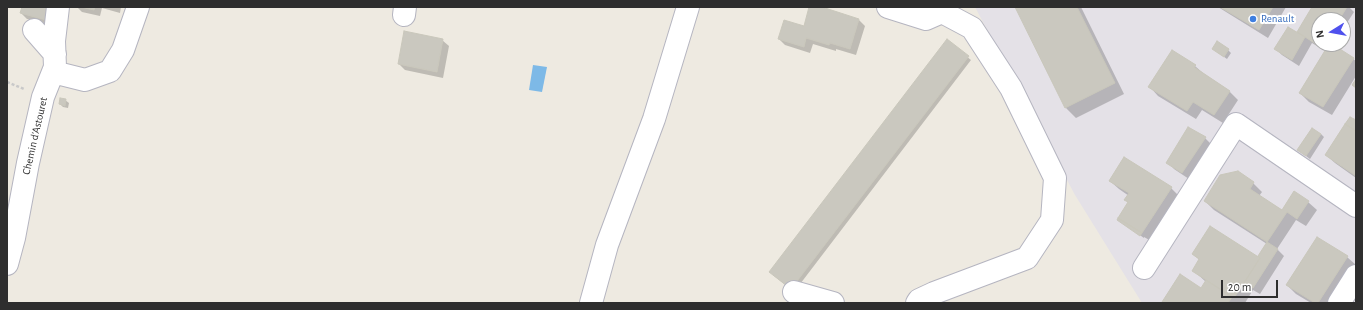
<!DOCTYPE html>
<html>
<head>
<meta charset="utf-8">
<style>
	body { margin:0 }
	#map { position:relative; width:1363px; height:310px; overflow:hidden; background:#eeeae1; font-family:"Alegreya Sans",sans-serif }
	canvas { display:block }
	.frame { position:absolute; inset:0; border:8px solid #2e2e2e; pointer-events:none }
	.north { position:absolute; left:1311px; top:12px; width:40px; height:40px; box-sizing:border-box; background:#fff; border:1px solid #ababab; border-radius:50%; rotate:259deg; font-size:11px; font-weight:700; line-height:16px; text-align:center; color:#2e2e2e }
	.north::after { content:''; display:block; margin:auto; width:14px; height:18px; background:#4f51ed; clip-path:polygon(50% 0,100% 100%,50% 72%,0 100%) }
	.scale { position:absolute; left:1221px; top:280px; width:57px; height:18px; box-sizing:border-box; border:2px solid #2e2e2e; border-top:0; padding-left:5px; font-size:12px; line-height:14px; white-space:nowrap; color:#2e2e2e; -webkit-text-stroke:3px #fff; paint-order:stroke }
</style>
</head>
<body>
<div id="map">
<canvas width="1363" height="310"></canvas>
<div class="frame"></div>
<div class="north">N</div>
<div class="scale">20 m</div>
</div>
<script>
const ctx = document.querySelector('canvas').getContext('2d');
ctx.lineJoin = 'round';
function paint(path, color) {
  ctx.fillStyle = color;
  ctx.fill(path, 'evenodd');
}
function poly(rows) {
  const path = new Path2D();
  for (const r of rows) {
    path.moveTo(r[0], r[1]);
    for (let i = 2; i < r.length; i += 2) path.lineTo(r[i], r[i + 1]);
  }
  return path;
}
function trace(path, color, width, dash) {
  ctx.strokeStyle = color;
  ctx.lineWidth = width;
  ctx.lineCap = dash ? 'butt' : 'round';
  ctx.setLineDash(dash || []);
  ctx.stroke(path);
}
function write(font, color, halo, rows, align = 'center') {
  ctx.font = font + ' "Alegreya Sans",sans-serif';
  ctx.lineWidth = 4;
  ctx.setLineDash([]);
  ctx.textBaseline = 'middle';
  ctx.strokeStyle = halo;
  ctx.fillStyle = color;
  for (const [text, x, y, turn = 0] of rows) {
    ctx.save();
    ctx.translate(x, y);
    ctx.rotate((+turn || 0) * Math.PI / 180);
    ctx.textAlign = isNaN(turn) ? turn : align;
    if (halo) ctx.strokeText(text, 0, 0);
    ctx.fillText(text, 0, 0);
    ctx.restore();
  }
}
paint(poly([
	[975,7,1356,7,1356,303,1142,303,1075,195],
	[1319,20,1343,20,1343,44,1319,44]
]), '#e4e1e7');
paint(poly([
	[533,65,547,67,542,92,529,90]
]), '#7db9e7');
paint(poly([
	[22,7,56,7,52,25,27,19,21,13],
	[77,7,121,7,120,13,102,8,100,16,82,12],
	[811,7,819,7,859,20,865,26,856,55,836,49,836,51,813,44,810,53,785,45,779,39,804,27],
	[1016,7,1081,7,1124,94,1076,118,1066,108],
	[1218,7,1286,7,1268,38],
	[1313,7,1349,7,1354,12,1343,29,1343,20,1319,20,1319,44,1334,44,1333,45,1356,61,1356,76,1332,115,1309,102,1300,93,1325,51,1312,43,1299,66,1282,55,1276,49,1297,34],
	[442,40,449,46,443,78,405,70,399,64],
	[947,41,971,60,794,292,773,275],
	[1228,50,1231,53,1227,59,1217,52],
	[1195,66,1204,74,1229,91,1238,100,1223,123,1202,110,1196,119,1158,96,1150,87],
	[65,100,69,103,68,108,63,107,60,104],
	[1356,122,1356,178,1335,163,1326,155],
	[1321,134,1324,137,1310,159,1302,153],
	[1205,138,1211,144,1189,179,1174,169,1168,162],
	[1125,159,1171,188,1180,197,1151,241,1144,237,1144,238,1118,220,1129,203,1126,200,1129,196,1119,189,1110,181],
	[1238,172,1253,183,1262,192,1259,196,1283,211,1308,202,1317,210,1306,226,1296,220,1277,249,1284,256,1260,294,1253,290,1245,303,1164,303,1202,289,1206,282,1193,270,1200,260,1193,254,1210,227,1261,260,1267,244,1214,210,1205,201],
	[1347,257,1356,265,1332,303,1311,303,1296,294,1287,285]
]), '#0003');
const building = poly([
	[22,7,49,7,46,20,20,13,22,7],
	[81,7,95,7,94,10,81,7],
	[809,7,822,7,859,19,850,49,830,43,829,45,806,38,804,47,778,39,784,20,804,26,809,7],
	[1015,7,1077,7,1115,83,1065,108,1015,7],
	[1220,7,1273,7,1259,30,1220,7],
	[1312,7,1347,7,1339,20,1319,20,1319,44,1324,44,1321,47,1297,32,1312,7],
	[1288,27,1305,37,1292,60,1274,49,1288,27],
	[404,31,443,39,437,72,398,64,404,31],
	[947,39,969,56,791,289,769,272,947,39],
	[1217,41,1229,49,1224,57,1212,49,1217,41],
	[1329,44,1332,44,1354,58,1323,107,1299,93,1329,44],
	[1172,50,1196,65,1194,67,1230,91,1214,115,1193,102,1187,111,1148,87,1172,50],
	[1356,79,1356,88,1352,85,1356,79],
	[60,98,66,99,65,106,59,104,60,98],
	[1350,117,1356,120,1356,131,1345,124,1350,117],
	[1345,124,1356,131,1356,176,1325,155,1345,124],
	[1188,127,1206,137,1182,173,1166,163,1188,127],
	[1312,128,1321,134,1306,156,1297,150,1312,128],
	[1124,157,1172,187,1142,233,1118,218,1128,202,1124,200,1129,193,1109,181,1124,157],
	[1238,171,1254,182,1250,189,1282,210,1294,191,1309,201,1297,219,1287,212,1267,242,1204,201,1220,175,1238,171],
	[1118,218,1142,233,1140,236,1117,220,1118,218],
	[1210,226,1260,258,1234,298,1192,271,1199,259,1192,254,1210,226],
	[1317,237,1348,256,1318,303,1315,303,1286,285,1317,237],
	[1267,242,1278,249,1253,288,1244,283,1260,258,1258,256,1267,242],
	[1180,274,1201,288,1206,280,1232,297,1228,303,1163,303,1162,302,1180,274]
]);
paint(building, '#cac8bf');
trace(building, '#c9c7bb', 1);
const minor = poly([
	[888,7,926,19,942,12,946,7],
	[404,15,405,7],
	[34,30,55,54],
	[53,72,85,80,110,71,123,50,138,7],
	[7,264,14,238,28,163,43,97,55,67,54,41,58,7],
	[1144,268,1236,124,1356,206],
	[794,292,833,303],
	[591,303,607,245,654,119,688,7],
	[917,303,919,300,934,293,1027,258,1052,220,1055,178,1011,88,972,28,942,12],
	[1339,303,1356,276]
]);
trace(minor, '#b5b5c0', 24);
trace(poly([
	[7,82,24,89]
]), '#c9c9c9', 2.5, [3, 2]);
trace(minor, '#fff', 22);
for (const [x, y, r, color] of [
	[1253,19,4,"#3f7fe0"]
]) {
  const dot = new Path2D();
  dot.arc(x, y, r, 0, 2 * Math.PI);
  ctx.fillStyle = color;
  ctx.fill(dot);
  trace(dot, '#fff', 1.5);
}
write('11px', '#366cbe', '#fff', [
	["Renault",1261,19]
], 'left');
write('11px', '#2e2e2e', '#fff', [
	["Chemin d'Astouret",35,136,-77]
]);
</script>
</body>
</html>
